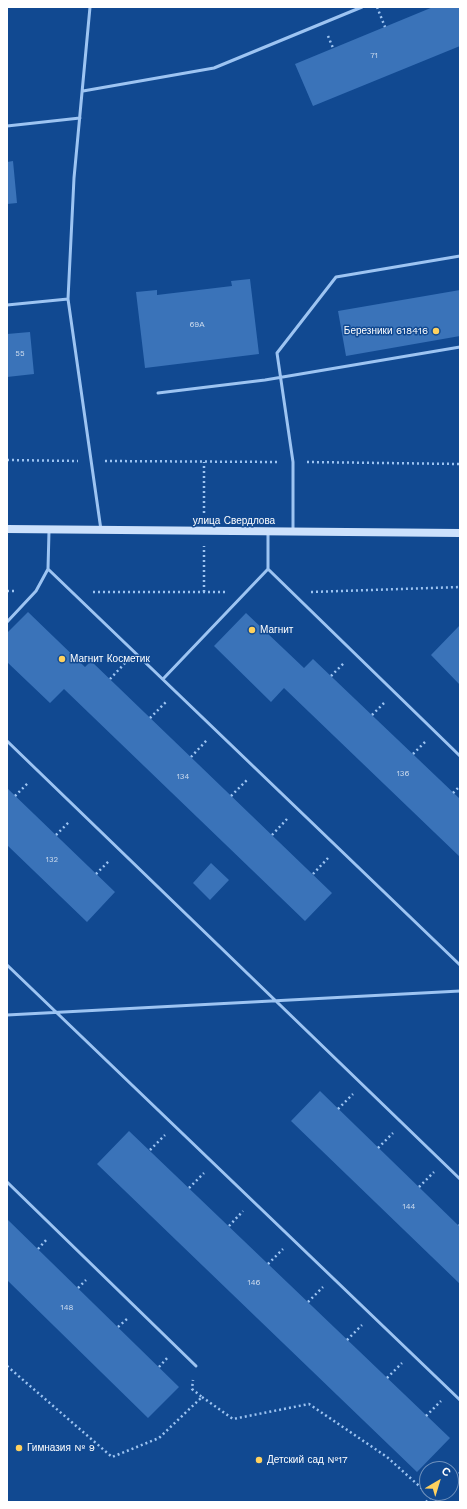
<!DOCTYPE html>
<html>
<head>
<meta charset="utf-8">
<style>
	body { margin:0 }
	#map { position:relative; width:467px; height:1509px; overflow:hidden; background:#114991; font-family:"Work Sans",sans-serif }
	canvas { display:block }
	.frame { position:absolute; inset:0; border:8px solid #fff; pointer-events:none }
	.north { position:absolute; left:419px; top:1461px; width:40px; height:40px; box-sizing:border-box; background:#114991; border:1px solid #7092bd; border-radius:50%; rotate:38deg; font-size:11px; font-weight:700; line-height:16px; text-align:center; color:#fff }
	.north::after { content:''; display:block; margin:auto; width:14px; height:18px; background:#ffd15e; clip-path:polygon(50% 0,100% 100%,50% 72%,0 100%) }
</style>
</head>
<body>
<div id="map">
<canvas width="467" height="1509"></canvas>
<div class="frame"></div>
<div class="north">С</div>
</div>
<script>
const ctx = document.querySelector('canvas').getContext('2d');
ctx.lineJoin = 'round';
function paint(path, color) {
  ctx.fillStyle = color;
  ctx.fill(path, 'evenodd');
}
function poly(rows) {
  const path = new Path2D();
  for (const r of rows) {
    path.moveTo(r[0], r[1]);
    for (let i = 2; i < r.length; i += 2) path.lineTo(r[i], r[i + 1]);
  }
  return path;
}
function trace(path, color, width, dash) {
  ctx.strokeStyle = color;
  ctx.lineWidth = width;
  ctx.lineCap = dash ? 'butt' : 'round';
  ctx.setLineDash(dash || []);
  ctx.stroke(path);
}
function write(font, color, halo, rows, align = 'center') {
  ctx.font = font + ' "Work Sans",sans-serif';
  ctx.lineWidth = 3;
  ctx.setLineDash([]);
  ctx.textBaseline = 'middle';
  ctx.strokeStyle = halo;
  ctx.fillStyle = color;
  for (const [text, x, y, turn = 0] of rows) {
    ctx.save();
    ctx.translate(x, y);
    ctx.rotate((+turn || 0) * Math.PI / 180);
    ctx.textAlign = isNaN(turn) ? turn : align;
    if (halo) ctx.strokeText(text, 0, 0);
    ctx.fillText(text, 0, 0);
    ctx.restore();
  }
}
paint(poly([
	[433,7,460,7,460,46,313,106,295,64],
	[13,161,17,203,7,204,7,162],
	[250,279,259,354,145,368,136,292,157,290,157,295,232,286,231,281],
	[460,290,460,336,346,356,338,311],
	[30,332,34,374,7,377,7,334],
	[28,612,85,667,91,661,332,893,305,921,64,689,50,703,7,662,7,633],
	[246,613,304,668,313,659,460,799,460,857,284,688,271,702,214,646],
	[460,625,460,685,431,655],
	[7,788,115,892,87,922,7,845],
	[211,863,229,880,210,900,193,883],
	[320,1091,460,1227,460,1284,291,1121],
	[129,1131,450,1438,417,1472,97,1164],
	[7,1219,179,1387,148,1418,7,1280]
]), '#3a73b9');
trace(poly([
	[377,7,385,27],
	[328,36,333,48],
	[7,460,78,461],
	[105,461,280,462],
	[307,462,460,464],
	[204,513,204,462],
	[7,591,16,591],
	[93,592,226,592],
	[204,592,204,546],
	[311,592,460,587],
	[331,676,345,662],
	[110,679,126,662],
	[372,715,384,703],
	[150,718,167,701],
	[413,754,425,742],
	[191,757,207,740],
	[453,793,460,786],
	[15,796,29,782],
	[231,796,248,779],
	[56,835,70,821],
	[272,835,287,819],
	[96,874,110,860],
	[313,874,328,858],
	[338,1109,353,1094],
	[378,1148,393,1133],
	[150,1150,165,1135],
	[419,1187,434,1172],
	[189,1188,204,1173],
	[229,1226,243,1211],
	[459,1226,460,1225],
	[38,1249,47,1239],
	[268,1264,283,1249],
	[78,1288,86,1280],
	[308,1302,323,1287],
	[118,1327,128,1318],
	[347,1340,362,1325],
	[7,1366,112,1457,159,1438,202,1397,192,1389,193,1380],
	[159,1367,168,1357],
	[387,1378,402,1363],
	[202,1397,233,1419,309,1404,387,1457,427,1493],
	[426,1416,441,1401],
	[451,1480,460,1473],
	[428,1493,438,1502],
	[426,1502,436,1493]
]), '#9dc4f2', 2.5, [2, 3]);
trace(poly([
	[90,7,74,178,68,299,101,530],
	[83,91,214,68,362,7],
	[7,126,80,118],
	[7,305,68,299],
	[158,393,265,380,460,347],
	[293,531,293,462,277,353,336,277,460,256],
	[48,569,460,965],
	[268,569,460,756],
	[7,622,36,591,48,569,49,531],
	[163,679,268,569,268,533],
	[7,741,460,1179],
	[7,965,460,1400],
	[7,1015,460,991],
	[7,1182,196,1366]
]), '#9dc4f2', 3);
trace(poly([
	[7,529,460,533]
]), '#cce1fc', 8);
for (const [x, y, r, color] of [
	[436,331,4,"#ffd15e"],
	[252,630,4,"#ffd15e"],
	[62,659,4,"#ffd15e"],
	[19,1448,4,"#ffd15e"],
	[259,1460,4,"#ffd15e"]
]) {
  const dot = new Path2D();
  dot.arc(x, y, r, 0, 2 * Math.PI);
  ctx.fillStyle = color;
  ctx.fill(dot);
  trace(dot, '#114991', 1.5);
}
write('8px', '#cedcee', null, [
	["71",374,56],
	["69А",197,325],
	["55",20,354],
	["136",403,774],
	["134",183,777],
	["132",52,860],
	["144",409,1207],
	["146",254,1283],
	["148",67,1308]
]);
write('10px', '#fff', '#114991', [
	["Березники 618416",428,331,"right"],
	["Магнит",260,630],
	["Магнит Косметик",70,659],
	["Гимназия № 9",27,1448],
	["Детский сад №17",267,1460]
], 'left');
write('10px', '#fff', '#114991', [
	["улица Свердлова",234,521]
]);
</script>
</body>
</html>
